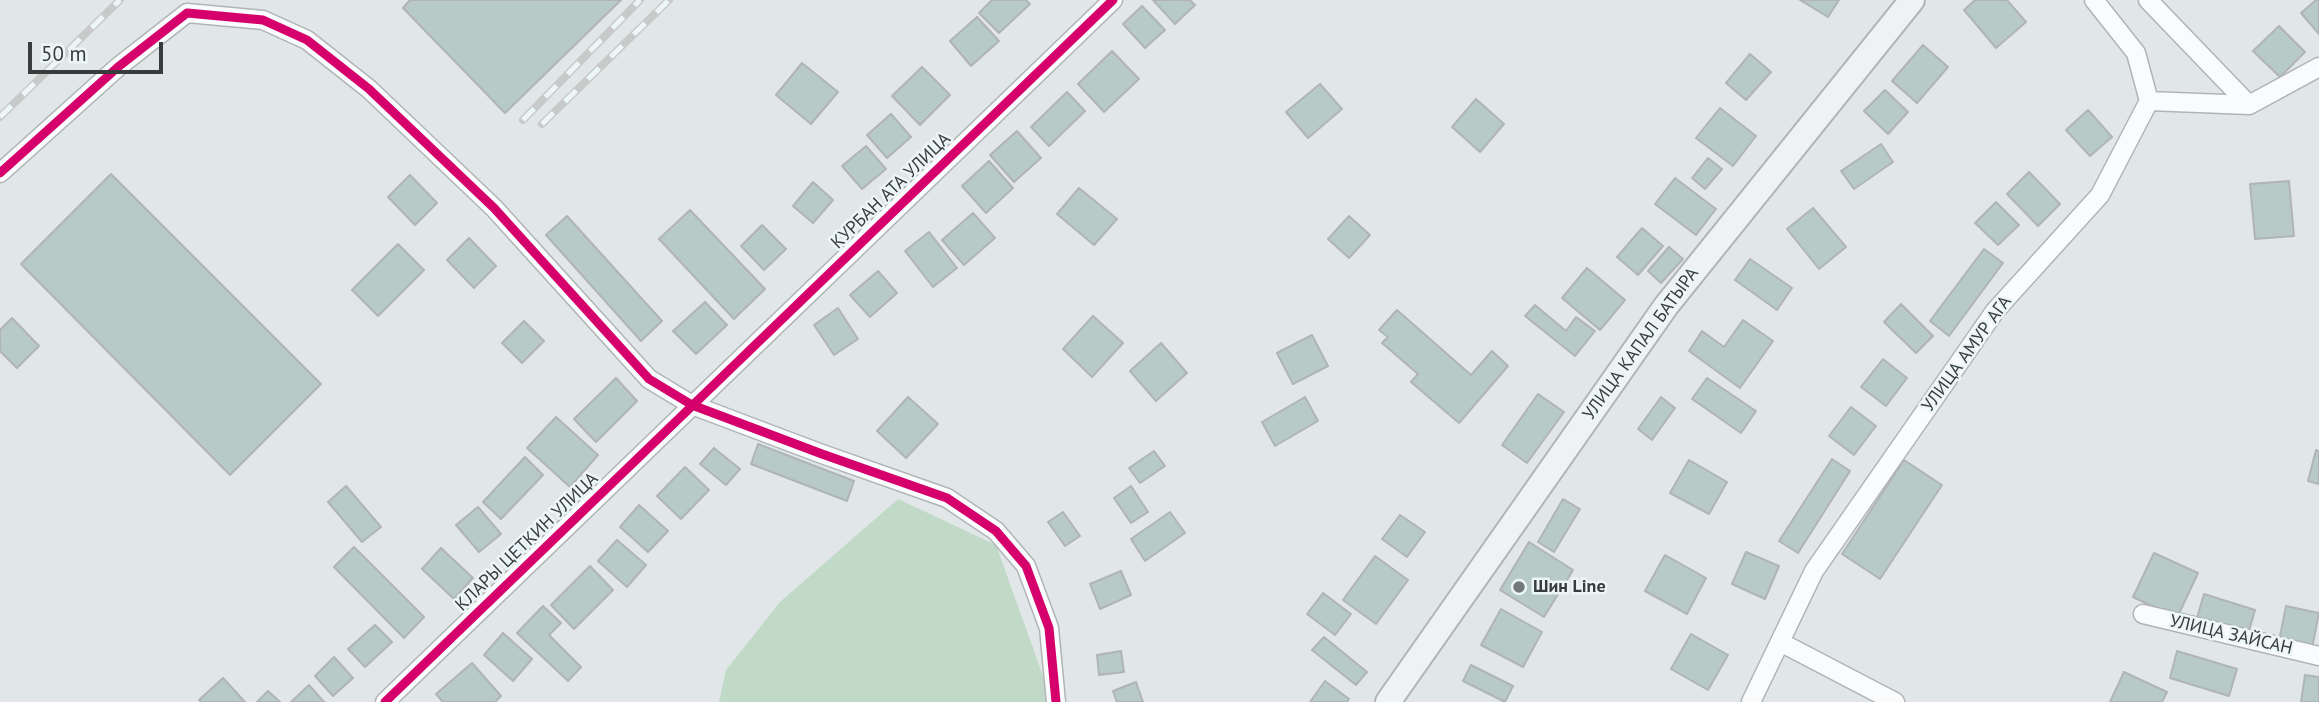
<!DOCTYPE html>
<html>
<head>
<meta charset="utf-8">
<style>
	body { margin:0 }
	#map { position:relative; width:2319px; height:702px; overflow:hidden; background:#e1e7e8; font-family:"PT Sans",sans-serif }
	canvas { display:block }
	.scale { position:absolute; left:28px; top:42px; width:135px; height:32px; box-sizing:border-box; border:4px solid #383c3c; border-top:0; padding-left:9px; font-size:21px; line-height:24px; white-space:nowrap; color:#383c3c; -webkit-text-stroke:5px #ecf6f8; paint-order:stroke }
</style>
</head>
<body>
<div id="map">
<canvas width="2319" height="702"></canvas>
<div class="scale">50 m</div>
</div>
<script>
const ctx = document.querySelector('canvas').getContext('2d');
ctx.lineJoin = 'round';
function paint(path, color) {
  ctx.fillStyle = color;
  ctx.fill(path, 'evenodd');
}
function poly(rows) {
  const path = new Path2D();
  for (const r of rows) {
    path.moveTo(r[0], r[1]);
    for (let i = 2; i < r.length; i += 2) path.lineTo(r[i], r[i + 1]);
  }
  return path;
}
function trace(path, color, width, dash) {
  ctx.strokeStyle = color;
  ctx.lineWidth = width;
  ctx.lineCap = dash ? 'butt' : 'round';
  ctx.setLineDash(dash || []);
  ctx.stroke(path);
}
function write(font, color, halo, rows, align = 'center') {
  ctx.font = font + ' "PT Sans",sans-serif';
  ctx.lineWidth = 5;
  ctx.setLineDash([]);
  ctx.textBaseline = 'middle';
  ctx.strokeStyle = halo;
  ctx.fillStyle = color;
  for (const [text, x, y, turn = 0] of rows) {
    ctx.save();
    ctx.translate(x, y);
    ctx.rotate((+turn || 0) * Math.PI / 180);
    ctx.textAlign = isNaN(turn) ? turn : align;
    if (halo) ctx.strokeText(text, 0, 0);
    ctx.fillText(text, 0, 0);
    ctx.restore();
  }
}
paint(poly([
	[898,499,996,545,1043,676,1048,702,719,702,726,670,780,602]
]), '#c1d9c7');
const building = poly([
	[410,0,621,0,505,113,403,8,410,0],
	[992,0,1026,0,1030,4,999,33,979,13,992,0],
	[1153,0,1190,0,1195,5,1175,24,1153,0],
	[1800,0,1839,0,1828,17,1800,0],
	[1975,0,2007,0,2026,22,1996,48,1964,10,1975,0],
	[2316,0,2319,0,2319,34,2301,13,2316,0],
	[1142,6,1165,30,1145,48,1123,24,1142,6],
	[977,17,999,41,971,66,950,41,977,17],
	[2279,26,2305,52,2280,77,2253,51,2279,26],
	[1923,45,1948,67,1917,103,1892,81,1923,45],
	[1112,51,1139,79,1104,112,1078,84,1112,51],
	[1750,54,1771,72,1746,100,1726,83,1750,54],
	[802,63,838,92,811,124,776,95,802,63],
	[922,67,950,95,920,125,892,96,922,67],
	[1320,84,1342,109,1308,138,1286,112,1320,84],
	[1885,90,1908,112,1888,134,1864,111,1885,90],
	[1067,92,1085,111,1049,146,1031,127,1067,92],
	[1476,99,1504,124,1480,152,1452,127,1476,99],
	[1720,108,1756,136,1733,166,1696,138,1720,108],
	[2088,110,2112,137,2090,156,2066,130,2088,110],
	[891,114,911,137,887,158,867,135,891,114],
	[1017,131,1041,158,1014,182,990,155,1017,131],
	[1881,144,1893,162,1854,189,1841,171,1881,144],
	[866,146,886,169,862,189,842,166,866,146],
	[1708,158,1722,169,1705,189,1692,178,1708,158],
	[989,161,1013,188,986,213,962,186,989,161],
	[2029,172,2060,204,2038,226,2007,194,2029,172],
	[111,174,321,384,230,475,21,264,111,174],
	[410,175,437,203,415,225,388,197,410,175],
	[1675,178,1716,209,1696,235,1655,204,1675,178],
	[2289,181,2294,236,2255,239,2250,184,2289,181],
	[813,182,833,200,813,223,793,206,813,182],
	[1079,188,1117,219,1094,245,1057,214,1079,188],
	[1996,202,2019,225,1998,245,1975,223,1996,202],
	[1813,208,1846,247,1819,269,1787,229,1813,208],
	[690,210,765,289,734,319,659,239,690,210],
	[973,213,995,238,964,265,942,240,973,213],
	[567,216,662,321,641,341,546,235,567,216],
	[1349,216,1370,235,1349,258,1328,239,1349,216],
	[762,225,786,249,764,270,741,246,762,225],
	[1642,228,1663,246,1638,275,1617,257,1642,228],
	[929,232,957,268,933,287,905,251,929,232],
	[469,238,496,266,474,288,447,260,469,238],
	[398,244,424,270,378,316,352,290,398,244],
	[1669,247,1683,259,1661,283,1648,271,1669,247],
	[1984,249,2003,263,1949,336,1930,321,1984,249],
	[1750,259,1792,288,1777,310,1735,280,1750,259],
	[1587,268,1625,300,1600,330,1562,298,1587,268],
	[878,271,897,293,870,317,850,295,878,271],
	[705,302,727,325,696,354,673,331,705,302],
	[1901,304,1933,336,1916,353,1884,322,1901,304],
	[1535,305,1566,331,1576,317,1595,331,1575,356,1525,316,1535,305],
	[838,308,858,339,834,355,814,325,838,308],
	[1397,310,1471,375,1492,351,1508,366,1459,423,1411,382,1418,374,1382,343,1388,337,1379,330,1397,310],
	[1093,316,1123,343,1092,377,1063,349,1093,316],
	[12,318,39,346,17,368,0,351,0,330,12,318],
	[1743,320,1773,341,1740,388,1689,351,1702,331,1724,347,1743,320],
	[524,321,544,341,522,363,502,343,524,321],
	[1312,335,1328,366,1293,384,1277,353,1312,335],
	[1161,343,1187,373,1156,401,1130,371,1161,343],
	[1883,359,1907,378,1886,406,1861,387,1883,359],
	[616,378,637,401,596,442,574,419,616,378],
	[1707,378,1756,411,1741,433,1692,399,1707,378],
	[1538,394,1564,412,1527,463,1502,445,1538,394],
	[908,397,938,424,906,458,877,431,908,397],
	[1305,397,1318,421,1275,446,1262,422,1305,397],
	[1661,397,1675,408,1652,440,1638,429,1661,397],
	[1851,407,1876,426,1854,455,1829,436,1851,407],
	[556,417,598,455,570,487,527,448,556,417],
	[758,444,854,481,847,501,751,464,758,444],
	[714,448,740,469,726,485,700,464,714,448],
	[2316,450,2319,451,2319,484,2308,481,2316,450],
	[1154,451,1165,466,1140,483,1129,468,1154,451],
	[525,457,543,475,501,519,483,502,525,457],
	[1832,459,1850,471,1798,553,1779,541,1832,459],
	[1689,460,1727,482,1709,514,1670,493,1689,460],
	[1904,460,1942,485,1880,579,1842,554,1904,460],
	[685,467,709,490,681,519,657,496,685,467],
	[346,486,381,527,362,542,328,502,346,486],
	[1131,486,1148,512,1131,523,1114,498,1131,486],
	[1563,499,1580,509,1554,552,1538,542,1563,499],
	[639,505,668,531,648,552,620,527,639,505],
	[478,507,501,534,479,552,456,525,478,507],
	[1063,512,1080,536,1065,546,1048,522,1063,512],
	[1170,512,1185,533,1145,561,1131,539,1170,512],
	[1400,515,1425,532,1407,557,1382,539,1400,515],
	[617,540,646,565,627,587,598,561,617,540],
	[1529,542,1573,570,1544,617,1500,590,1529,542],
	[354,547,424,617,404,638,334,567,354,547],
	[441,548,473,578,454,599,422,569,441,548],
	[1746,552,1779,566,1765,599,1732,584,1746,552],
	[2154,553,2198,573,2177,618,2133,597,2154,553],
	[1665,555,1706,578,1687,614,1645,591,1665,555],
	[1375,556,1408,580,1376,624,1343,600,1375,556],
	[590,566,613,590,574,629,551,605,590,566],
	[1121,571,1131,595,1100,609,1090,584,1121,571],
	[1323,593,1351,614,1335,635,1307,614,1323,593],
	[2204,594,2255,610,2248,634,2197,618,2204,594],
	[543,606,561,623,549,635,581,667,568,681,517,633,543,606],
	[2286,606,2319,613,2312,648,2279,641,2286,606],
	[1501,609,1542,632,1523,667,1481,645,1501,609],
	[375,625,392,642,365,667,348,649,375,625],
	[503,633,532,659,513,681,484,655,503,633],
	[1691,634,1728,655,1708,690,1671,669,1691,634],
	[1324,637,1367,672,1356,685,1312,650,1324,637],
	[1121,651,1124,672,1099,675,1097,655,1121,651],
	[2177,651,2237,669,2229,696,2170,678,2177,651],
	[334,657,353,678,333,696,315,676,334,657],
	[472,663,501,696,495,702,443,702,436,694,472,663],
	[1471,665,1513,686,1505,702,1463,681,1471,665],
	[2124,672,2167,692,2162,702,2110,702,2124,672],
	[2305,675,2319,677,2319,702,2301,702,2305,675],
	[223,678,245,702,202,702,199,700,223,678],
	[1325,681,1349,699,1347,702,1310,702,1325,681],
	[1136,682,1143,702,1117,702,1113,691,1136,682],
	[309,685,324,702,291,702,309,685],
	[268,691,280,702,257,702,268,691]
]);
paint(building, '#b7cac8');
trace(building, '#b0b4b4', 2);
const street = poly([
	[2094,0,2136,53,2149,101],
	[2148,0,2249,105],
	[0,173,118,67,187,13,263,20,307,40,369,89,494,208,649,379,692,405,822,454,947,498,996,531,1026,566,1049,628,1056,702],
	[2143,614,2319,656],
	[1780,642,1895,702],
	[385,702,1113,0],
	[1751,702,1814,571,1995,311,2100,195,2149,101,2249,105,2319,67]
]);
const secondary = poly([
	[1388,702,1666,306,1912,0]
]);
trace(street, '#b0b4b4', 21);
trace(secondary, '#b0b4b4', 28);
trace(street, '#fafbfc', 18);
trace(secondary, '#eef2f4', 24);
const rail = poly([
	[0,117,120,0],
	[523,120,640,0],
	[542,124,669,0]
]);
trace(rail, '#c8c9c9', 8);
trace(rail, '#ecf6f8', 5, [16]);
trace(poly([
	[0,173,118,67,187,13,263,20,307,40,369,89,494,208,649,379,692,405,822,454,947,498,996,531,1026,566,1049,628,1056,702],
	[385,702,1113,0]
]), '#d6006c', 9);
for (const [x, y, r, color] of [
	[1519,587,7,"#737878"]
]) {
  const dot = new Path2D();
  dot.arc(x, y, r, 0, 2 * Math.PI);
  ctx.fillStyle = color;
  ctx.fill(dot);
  trace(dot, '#ecf6f8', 2.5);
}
write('18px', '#383c3c', '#ecf6f8', [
	["КУРБАН АТА УЛИЦА",891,191,-44],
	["УЛИЦА КАПАЛ БАТЫРА",1641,344,-54],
	["УЛИЦА АМУР АГА",1967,354,-54],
	["КЛАРЫ ЦЕТКИН УЛИЦА",527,542,-44],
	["УЛИЦА ЗАЙСАН",2231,635,13]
]);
write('bold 18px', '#383c3c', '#ecf6f8', [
	["Шин Line",1533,587]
], 'left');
</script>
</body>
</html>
